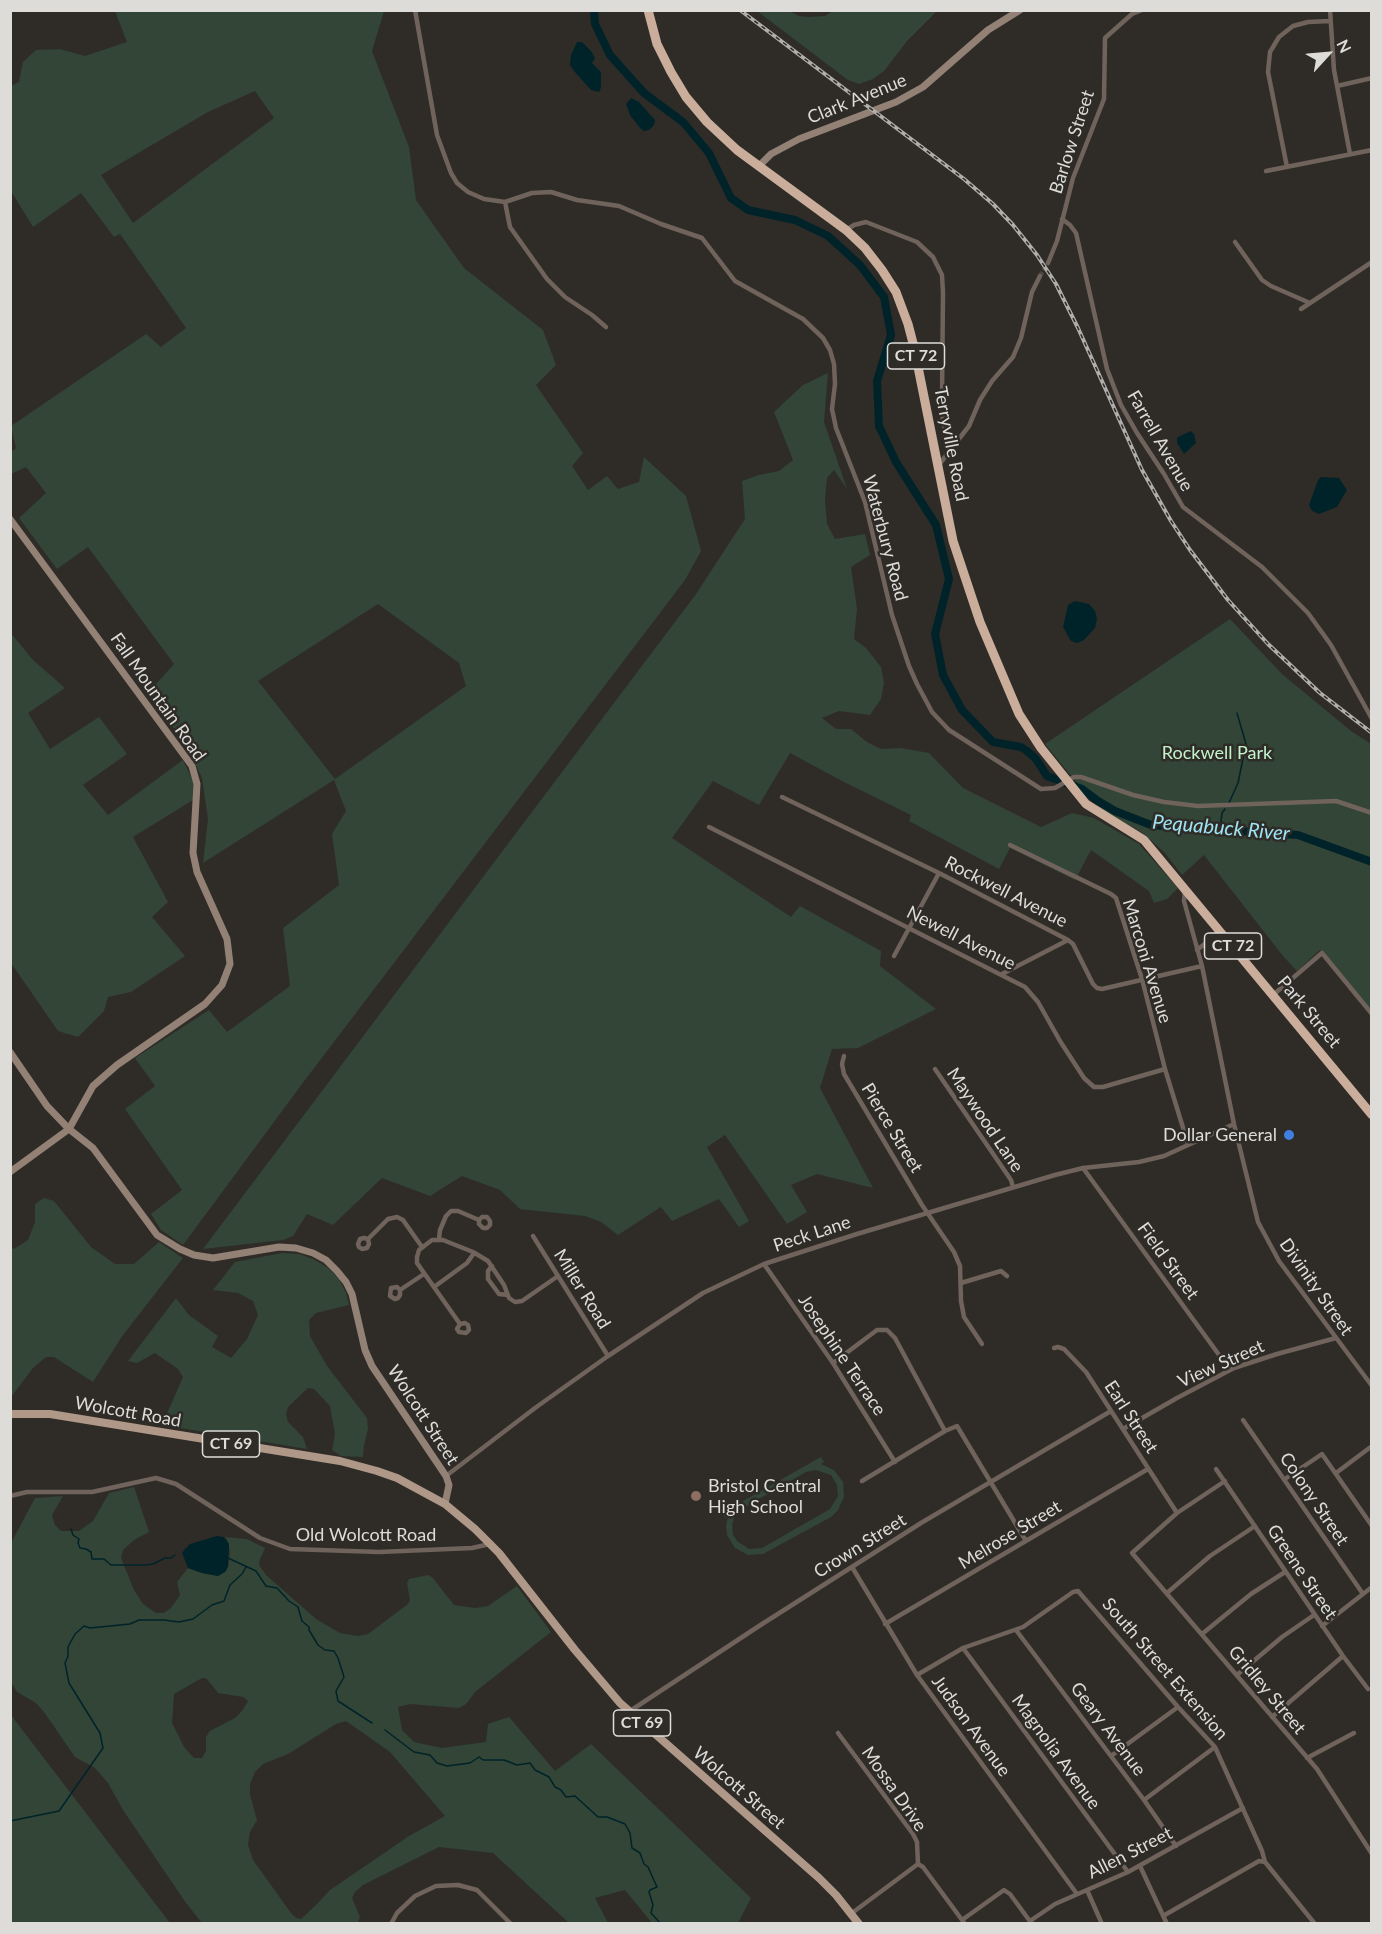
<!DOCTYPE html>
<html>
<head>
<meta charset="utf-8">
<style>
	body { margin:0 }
	#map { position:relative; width:1382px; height:1934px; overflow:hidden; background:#2f2c28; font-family:Lato,sans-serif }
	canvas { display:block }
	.frame { position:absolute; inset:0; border:12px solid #dddcd9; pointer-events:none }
	.north { position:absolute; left:1298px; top:24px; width:60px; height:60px; -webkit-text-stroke:4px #2f2c28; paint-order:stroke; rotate:64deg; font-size:16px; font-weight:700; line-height:24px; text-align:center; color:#dddcd9 }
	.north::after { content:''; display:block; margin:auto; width:21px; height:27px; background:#dddcd9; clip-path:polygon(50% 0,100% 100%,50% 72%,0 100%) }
</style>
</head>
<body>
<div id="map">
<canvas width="1382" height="1934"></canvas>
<div class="frame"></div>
<div class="north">N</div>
</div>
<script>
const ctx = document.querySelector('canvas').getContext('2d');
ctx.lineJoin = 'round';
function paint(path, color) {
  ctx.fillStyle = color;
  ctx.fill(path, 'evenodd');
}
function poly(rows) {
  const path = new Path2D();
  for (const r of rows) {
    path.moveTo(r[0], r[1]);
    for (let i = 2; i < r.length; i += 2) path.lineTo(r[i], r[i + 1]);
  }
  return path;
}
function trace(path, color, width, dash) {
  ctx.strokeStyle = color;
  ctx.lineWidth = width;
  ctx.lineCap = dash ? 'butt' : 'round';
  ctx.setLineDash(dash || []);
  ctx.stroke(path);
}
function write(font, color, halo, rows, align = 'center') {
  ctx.font = font + ' Lato,sans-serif';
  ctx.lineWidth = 5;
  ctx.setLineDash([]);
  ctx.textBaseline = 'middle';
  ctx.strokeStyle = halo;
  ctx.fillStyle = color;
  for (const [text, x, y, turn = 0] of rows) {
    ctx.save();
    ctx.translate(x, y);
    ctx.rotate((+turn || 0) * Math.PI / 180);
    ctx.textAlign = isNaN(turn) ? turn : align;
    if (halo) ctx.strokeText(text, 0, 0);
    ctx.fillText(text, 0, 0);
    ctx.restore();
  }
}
paint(poly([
	[115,11,384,11,372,51,409,147,416,200,464,268,543,330,556,365,536,385,583,453,572,466,588,490,607,476,618,489,639,482,644,457,686,496,701,551,685,580,305,1080,183,1245,161,1230,151,1214,182,1190,125,1109,155,1086,135,1058,209,1010,227,1032,290,986,283,928,339,885,332,834,346,811,334,780,203,863,208,819,202,778,188,748,148,693,174,664,88,547,57,569,19,518,46,493,26,467,11,474,11,452,16,448,11,426,146,334,161,347,186,328,120,234,114,237,81,193,33,227,11,191,11,86,19,82,23,62,36,50,60,49,85,56,127,42],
	[255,91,274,118,133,223,101,175,208,112],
	[378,604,459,663,466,686,335,779,258,681],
	[757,11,789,11,799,16,809,17,825,16,833,11,937,11,907,41,884,71,873,79,859,84,848,80],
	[828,373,824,422,847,489,834,470,827,478,825,500,827,524,835,539,865,534,870,555,851,567,857,609,854,639,866,648,881,667,884,683,881,699,870,715,839,711,822,718,836,729,851,729,867,742,881,749,901,748,929,753,963,788,1041,827,1072,813,1094,818,1139,844,1178,888,1167,899,1154,903,1149,891,1091,850,1075,880,1010,848,999,869,909,821,911,815,842,781,790,753,759,805,713,781,672,838,791,917,800,906,881,951,880,966,936,1009,858,1048,832,1049,820,1088,873,1188,817,1174,791,1185,807,1212,787,1224,725,1135,707,1147,749,1221,739,1227,719,1199,672,1221,661,1207,618,1235,601,1222,585,1216,520,1209,500,1190,462,1176,430,1196,382,1178,333,1225,307,1214,293,1236,283,1240,203,1249,696,594,745,519,742,481,759,475,779,471,793,460,774,412,803,385],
	[1230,619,1282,674,1351,731,1371,744,1371,1011,1320,950,1297,971,1283,956,1204,855,1182,875,1165,853,1144,834,1100,808,1087,795,1045,744],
	[10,632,33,660,65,688,28,713,50,749,99,717,127,754,83,785,108,815,183,760,194,783,193,800,133,837,168,902,152,917,185,956,131,992,108,997,104,1011,78,1037,58,1031,11,963],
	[44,1198,54,1201,91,1247,115,1264,134,1264,159,1242,183,1258,123,1335,93,1382,54,1357,46,1357,33,1368,11,1397,11,1248,14,1249,28,1240,35,1222,35,1204],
	[282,1253,299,1254,313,1259,328,1268,339,1279,346,1293,349,1305,316,1313,309,1320,310,1336,327,1366,367,1418,368,1429,364,1445,363,1457,341,1456,332,1450,335,1434,330,1406,314,1389,308,1388,288,1407,286,1414,288,1422,303,1437,307,1449,162,1425,183,1377,178,1369,155,1353,137,1363,128,1361,176,1298,189,1315,218,1336,212,1347,231,1358,247,1339,258,1315,253,1301,238,1293,213,1290,235,1262],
	[821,1457,824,1462,821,1464,834,1470,843,1482,844,1497,838,1510,831,1517,763,1554,748,1555,735,1548,727,1535,726,1526,728,1517,725,1518,722,1513],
	[816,1470,831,1475,837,1485,838,1496,830,1509,762,1548,749,1549,737,1541,733,1535,732,1525,735,1515,740,1510,806,1472],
	[134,1487,149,1532,134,1540,123,1550,121,1558,134,1590,143,1604,156,1613,164,1613,171,1608,180,1595,177,1582,188,1568,202,1573,218,1576,225,1572,228,1567,230,1552,227,1539,224,1537,247,1539,265,1548,260,1559,259,1565,266,1575,316,1619,340,1633,358,1636,368,1634,408,1604,410,1600,407,1583,409,1579,428,1575,432,1577,454,1605,475,1608,488,1606,517,1586,551,1632,475,1692,466,1704,459,1708,410,1704,398,1707,402,1730,414,1742,442,1748,486,1742,488,1724,509,1717,555,1771,591,1744,751,1898,738,1923,652,1923,625,1890,595,1898,608,1923,569,1923,493,1853,439,1847,363,1885,355,1892,352,1898,360,1917,358,1922,349,1924,202,1923,186,1903,123,1810,108,1783,95,1768,75,1757,44,1712,36,1703,17,1692,11,1682,11,1543,35,1498,63,1496,52,1515,55,1525,61,1531,79,1531,93,1521,109,1493],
	[202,1678,206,1678,218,1693,243,1697,248,1701,242,1711,235,1718,210,1731,206,1737,206,1751,202,1758,194,1758,184,1747,172,1723,174,1694],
	[346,1721,390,1752,445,1816,409,1836,330,1890,316,1905,301,1919,296,1918,291,1913,253,1860,248,1845,250,1832,257,1820,250,1795,250,1784,255,1772,263,1764,288,1754,336,1724],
	[11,1715,40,1753,170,1923,11,1923]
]), '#324536');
paint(poly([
	[577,42,582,42,591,51,595,58,592,63,601,72,601,88,599,92,591,90,574,71,570,65,571,55],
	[631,98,639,102,655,120,654,125,649,130,644,131,640,128,630,115,626,104],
	[1191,431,1194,434,1196,443,1184,454,1177,443,1177,439,1178,437],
	[1321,477,1339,478,1347,490,1337,507,1319,514,1312,511,1309,505,1318,480],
	[1075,601,1089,604,1095,611,1097,619,1095,628,1084,640,1077,643,1071,641,1063,627,1068,605],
	[217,1536,224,1537,229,1544,228,1567,225,1572,218,1576,202,1573,188,1568,182,1553,185,1549,190,1544]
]), '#00232a');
trace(poly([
	[1229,803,1238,783,1246,744,1237,713],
	[1223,829,1221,821,1222,813,1225,809],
	[71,1529,73,1535,79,1539,78,1543,80,1548,86,1549,91,1552,92,1559,104,1559,111,1565,145,1565,153,1564,165,1558,171,1558,175,1555],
	[228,1558,256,1571,266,1586,277,1588,289,1601,298,1607,302,1621,309,1627,309,1630,318,1645,325,1650,334,1651,338,1658,344,1677,336,1691,338,1701,372,1723],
	[385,1730,414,1752,430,1755,437,1763,447,1766,470,1763,479,1757,483,1760,504,1760,517,1765,530,1763,535,1770,549,1777,555,1787,561,1790,566,1797,575,1796,598,1817,607,1817,625,1824,630,1833,632,1848,640,1853,644,1864,648,1867,657,1887,650,1890,649,1892,653,1905,651,1913,661,1924],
	[10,1821,59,1811,103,1748,100,1733,69,1683,65,1663,68,1656,68,1647,75,1634,84,1626,90,1628,130,1624,139,1620,164,1620,179,1622,193,1619,212,1605,224,1601,230,1585,242,1574,246,1567]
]), '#00232a', 1.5);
trace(poly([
	[594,10,595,24,610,55,644,93,683,122,709,153,731,198,748,210,795,220,828,236,860,265,884,297,891,335,877,381,879,426,896,462,936,525,949,579,935,634,943,675,962,710,993,742,1021,747,1027,751,1036,759,1047,776,1082,789,1098,801,1115,811,1151,825,1298,835,1372,862]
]), '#00232a', 8);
trace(poly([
	[1040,276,1048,263]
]), '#494643', 4.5, [4.5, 2]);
trace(poly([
	[415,10,437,135,451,173,457,183,468,192,484,199,505,202,532,193,551,192,577,200,619,206,661,224,702,238,735,281,803,319,823,338,830,350,834,364,835,384,832,409,836,428,865,502,892,615,909,666,917,684,932,712,949,730,1041,789,1055,788,1074,777,1081,777,1133,795,1164,802,1198,806,1336,801,1372,813],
	[1330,10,1334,70,1350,154],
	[1337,86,1372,78],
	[1287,167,1268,72,1270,52,1279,37,1293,26,1308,22,1330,21],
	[1266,171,1372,150],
	[505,202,510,227,547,279,565,297,592,315,606,327],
	[1062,219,1070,225,1076,233,1107,369,1121,405,1137,433,1164,474,1183,507,1262,567,1308,613,1331,645,1372,719],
	[846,230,854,225,866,222,917,242,933,257,942,275,943,293,942,398,943,424,954,447],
	[1235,242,1262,280,1271,286,1310,303],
	[1048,263,1057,241,1073,178,1104,99,1105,38,1132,14,1142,10],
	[1301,309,1372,262],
	[938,466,969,426,980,400,992,381,1013,357,1021,338,1032,292,1040,276],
	[782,797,939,873,1068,940,1073,944,1093,984,1097,988,1102,989,1202,966],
	[709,827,1025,987,1038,1002,1060,1041,1084,1078,1094,1087,1103,1087,1165,1069],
	[1010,845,1111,894,1116,898,1142,979,1165,1069,1188,1144],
	[1185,890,1184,901,1202,966,1234,1124,1258,1222,1279,1261,1372,1386],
	[1197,950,1221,931],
	[894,956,939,873],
	[1002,974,1068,940],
	[1273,995,1322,953,1372,1014],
	[844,1056,842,1064,844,1074,922,1205,954,1252,960,1266,961,1301,964,1317,982,1344],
	[935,1069,1011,1180,1013,1187],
	[1083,1168,1230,1370],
	[533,1236,608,1356],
	[368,1239,369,1244,367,1248,362,1249,359,1247,358,1244,360,1239,364,1238,368,1239,388,1219,397,1217,403,1220,422,1247],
	[439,1239,440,1230,446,1216,451,1211,458,1211,479,1220,479,1224,483,1228,487,1228,490,1225,490,1221,487,1217,482,1217,479,1220],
	[764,1264,833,1363,895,1462],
	[492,1266,488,1271,488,1279,499,1294,508,1295],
	[961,1283,1001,1271,1007,1276],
	[434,1287,467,1263,474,1253],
	[400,1290,400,1295,398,1298,395,1299,390,1296,391,1288,397,1287,400,1290,424,1274],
	[460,1324,465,1323,468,1325,469,1330,466,1333,459,1332,457,1329,460,1324,417,1263,417,1257,419,1250,432,1240,443,1240,473,1252,488,1261,504,1285,509,1298,515,1302,522,1301,558,1276],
	[1054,1348,1058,1347,1064,1349,1086,1372,1177,1513],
	[833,1363,877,1330,887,1330,895,1338,945,1431],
	[1243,1420,1363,1594],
	[1123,1429,1177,1398,1234,1368,1277,1354,1336,1338],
	[1216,1469,1343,1656,1368,1689],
	[1336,1473,1372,1446],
	[446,1476,535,1408,608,1356,703,1293,764,1264,857,1234,1055,1175,1083,1168,1139,1162,1164,1156,1234,1124],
	[1285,1479,1322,1454,1372,1526],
	[862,1481,945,1431,957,1426,1026,1541],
	[1225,1481,1177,1513,1132,1553,1317,1769,1372,1854],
	[10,1496,27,1492,92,1492,156,1478,176,1484,260,1538,290,1549,379,1552,472,1548,490,1544],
	[852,1567,917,1675,1077,1894],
	[1167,1593,1210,1556,1255,1526],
	[885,1624,1148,1469],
	[1322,1626,1372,1587],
	[1016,1630,1144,1800,1176,1846],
	[1202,1634,1251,1594,1285,1572],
	[963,1648,1128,1872],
	[917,1675,963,1648,1023,1627,1073,1592,1078,1591,1178,1707,1215,1747,1262,1851,1265,1862,1315,1924],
	[1237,1675,1282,1637,1314,1615],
	[630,1711,759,1626,921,1523,1111,1411],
	[1272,1717,1343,1656],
	[838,1733,913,1834,917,1842,918,1864],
	[1111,1756,1178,1707],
	[1307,1758,1354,1733],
	[1144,1800,1215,1747],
	[918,1864,923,1867,965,1924],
	[1140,1866,1167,1924],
	[1087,1890,1102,1924],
	[852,1913,918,1864],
	[1163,1916,1259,1861,1265,1862],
	[962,1920,1004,1890,1010,1894,1032,1924],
	[1030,1921,1055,1904,1128,1872,1243,1808],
	[391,1924,397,1913,415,1896,436,1886,458,1885,477,1890,511,1924]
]), '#6f635b', 4.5);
trace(poly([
	[759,166,771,154,799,139,896,102,923,87,988,30,1020,10],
	[10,519,192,766,197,784,193,853,197,872,227,939,230,964,222,985,205,1004,117,1065,93,1086,69,1129,10,1172],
	[10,1052,47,1106,69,1129,93,1148,157,1235,180,1249,194,1255,213,1258,279,1247,296,1248,313,1253,326,1260,337,1271,346,1282,352,1294,365,1350,372,1366,446,1476,449,1485,445,1504]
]), '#948175', 7);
trace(poly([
	[10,1414,50,1414,340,1461,377,1471,397,1478,445,1504,475,1529,499,1553,575,1650,620,1703,819,1878,836,1895,859,1924]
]), '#b09888', 8);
trace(poly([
	[648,10,657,44,671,72,686,97,707,122,737,150,846,230,865,248,882,270,896,292,908,324,914,347,953,541,980,622,1019,714,1041,748,1086,804,1144,840,1372,1115]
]), '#caad9a', 9);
const rail = poly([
	[740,10,964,179,993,204,1013,225,1037,255,1056,284,1078,328,1142,470,1171,521,1190,550,1228,600,1268,644,1320,693,1372,733]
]);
trace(rail, '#b0aeab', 4);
trace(rail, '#2f2c28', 1.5, [4.5]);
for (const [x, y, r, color] of [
	[1289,1135,6,"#3f7fe0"],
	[696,1496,6,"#8d6e63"]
]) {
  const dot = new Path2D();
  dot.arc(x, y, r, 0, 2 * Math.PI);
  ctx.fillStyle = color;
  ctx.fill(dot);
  trace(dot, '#2f2c28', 2);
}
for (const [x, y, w] of [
	[916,356,57],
	[1233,946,57],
	[231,1444,57],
	[642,1723,57]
]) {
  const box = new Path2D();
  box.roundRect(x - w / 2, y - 13, w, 26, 4.5);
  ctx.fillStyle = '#2f2c28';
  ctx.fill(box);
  trace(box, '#dddcd9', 1.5);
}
write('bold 16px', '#dddcd9', null, [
	["CT 72",916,356],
	["CT 72",1233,946],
	["CT 69",231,1444],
	["CT 69",642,1723]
]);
write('18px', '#dddcd9', '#2f2c28', [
	["Clark Avenue",857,99,-22],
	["Barlow Street",1072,142,-72],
	["Farrell Avenue",1160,441,60],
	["Terryville Road",951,444,79],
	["Waterbury Road",885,538,75],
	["Fall Mountain Road",158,697,55],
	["Rockwell Avenue",1006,892,27],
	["Newell Avenue",961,938,27],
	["Marconi Avenue",1147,961,73],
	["Park Street",1309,1012,50],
	["Maywood Lane",985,1120,56],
	["Pierce Street",892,1128,59],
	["Peck Lane",812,1234,-18],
	["Field Street",1168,1261,54],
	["Divinity Street",1316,1287,55],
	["Miller Road",582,1289,58],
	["Josephine Terrace",842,1355,56],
	["View Street",1221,1364,-24],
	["Wolcott Road",128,1412,10],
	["Wolcott Street",423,1415,57],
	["Earl Street",1131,1417,57],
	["Colony Street",1314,1499,56],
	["Old Wolcott Road",366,1535],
	["Melrose Street",1010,1535,-31],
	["Crown Street",860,1546,-32],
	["Greene Street",1302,1572,56],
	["South Street Extension",1165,1669,49],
	["Gridley Street",1267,1690,50],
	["Judson Avenue",971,1726,54],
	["Geary Avenue",1108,1729,53],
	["Magnolia Avenue",1056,1752,54],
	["Wolcott Street",739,1788,41],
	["Mossa Drive",894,1789,55],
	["Allen Street",1130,1853,-27]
]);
write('18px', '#c3f3cb', '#2f2c28', [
	["Rockwell Park",1217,753]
]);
write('18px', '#dddcd9', '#2f2c28', [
	["Dollar General",1277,1135],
	["Bristol Central",708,1486,"left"],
	["High School",708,1507,"left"]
], 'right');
write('italic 20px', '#9ee4f3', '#2f2c28', [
	["Pequabuck River",1221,828,5]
]);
</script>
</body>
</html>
